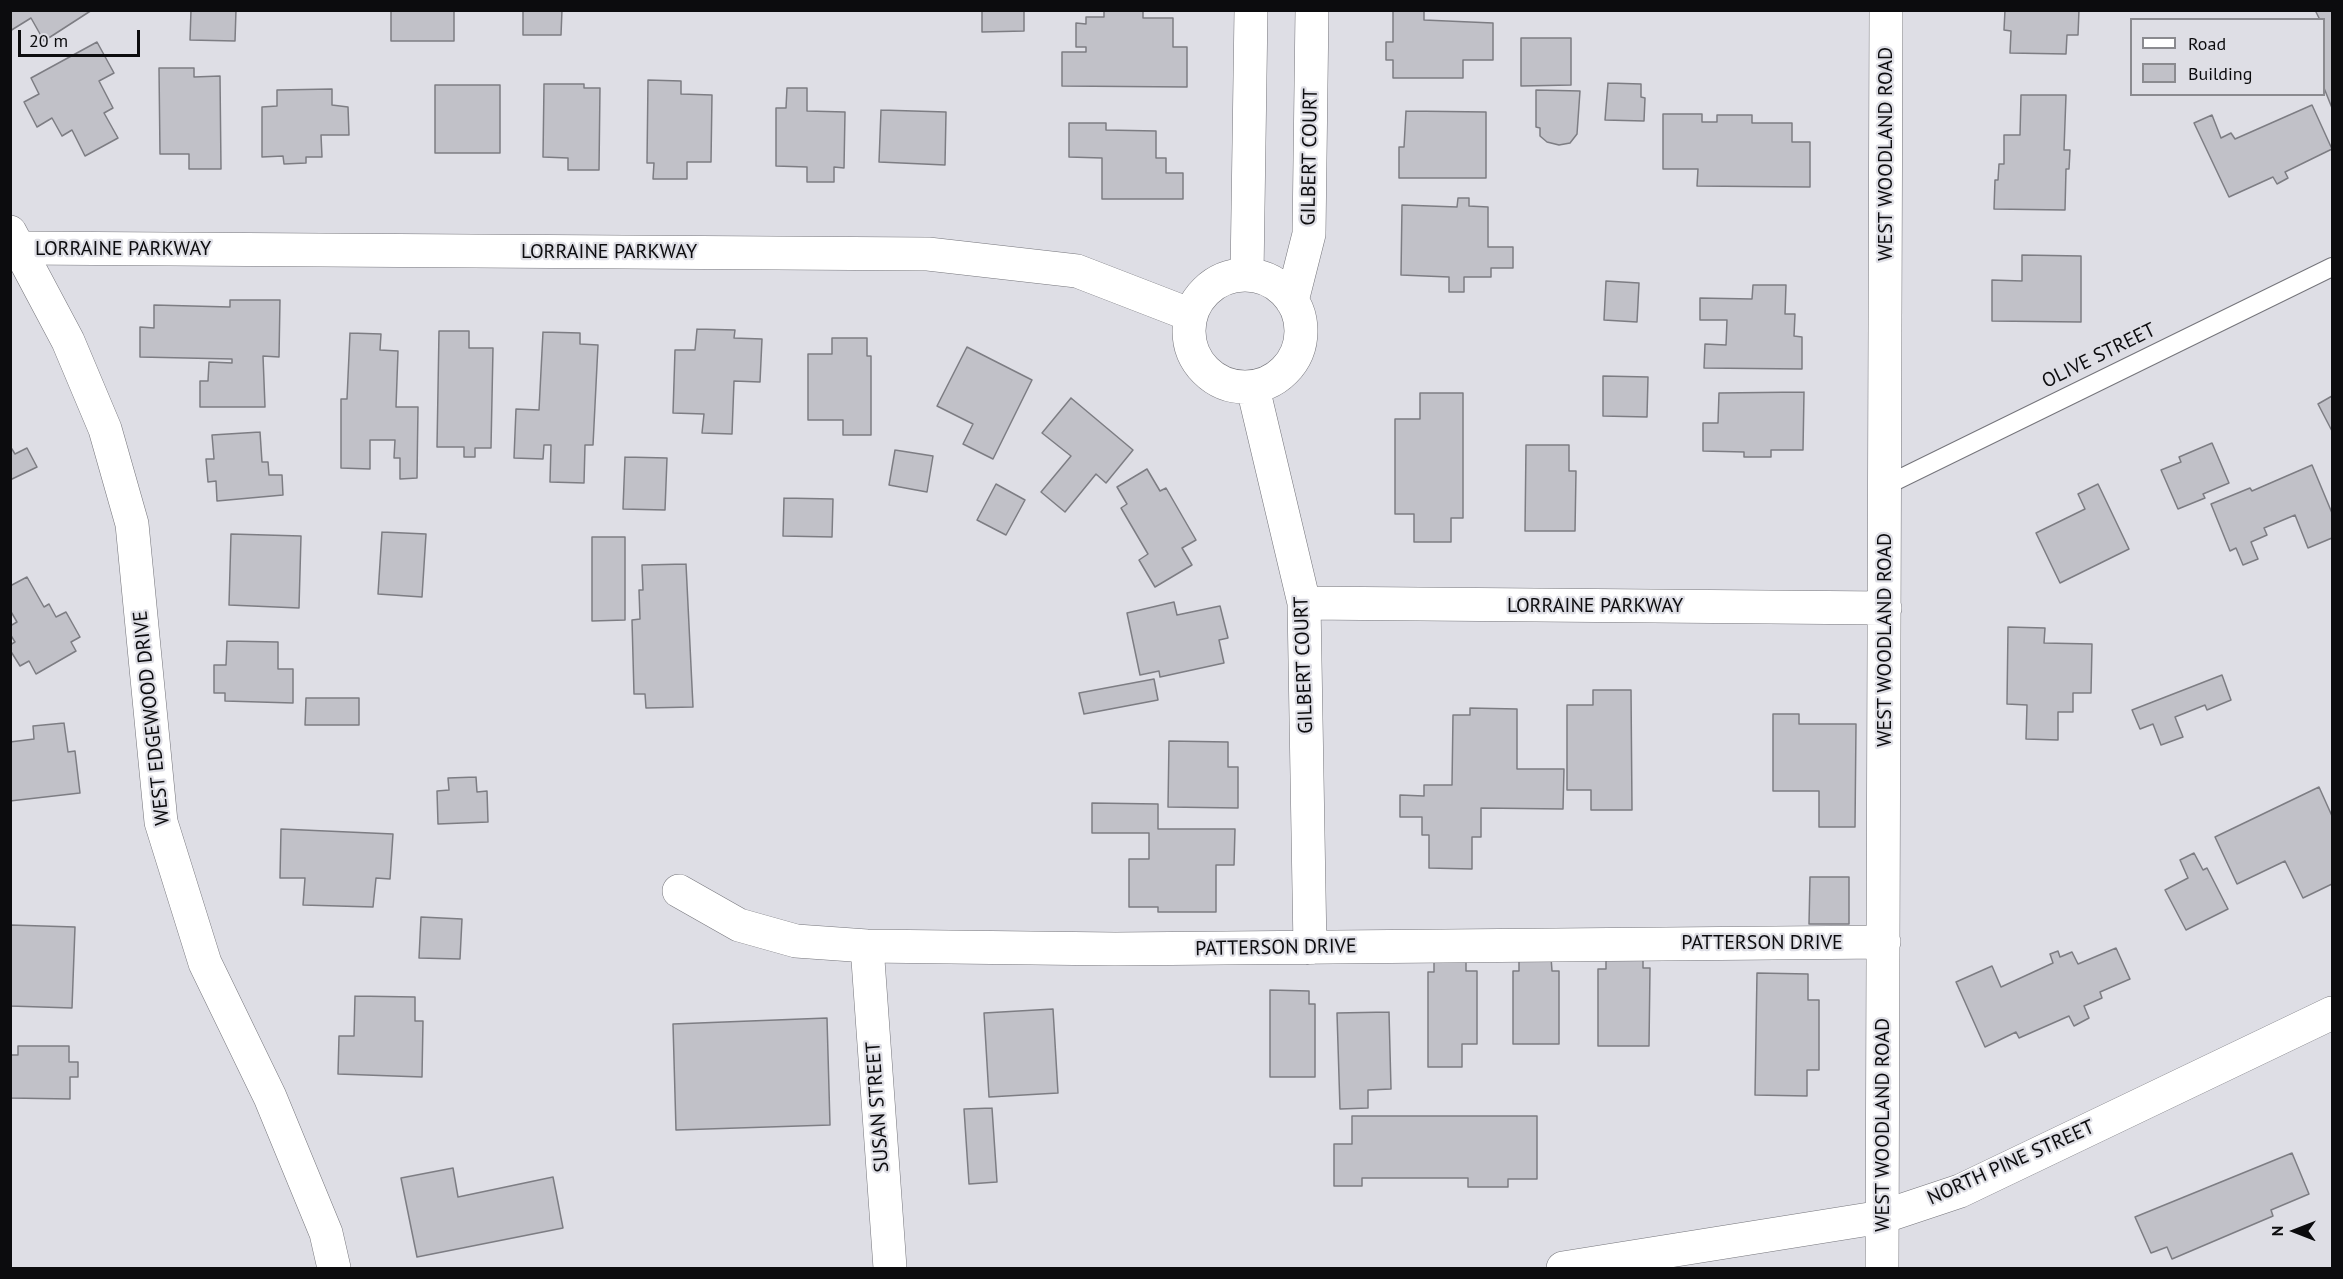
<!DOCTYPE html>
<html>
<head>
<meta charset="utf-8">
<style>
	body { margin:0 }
	#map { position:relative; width:2343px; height:1279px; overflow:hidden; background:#dedee5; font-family:"PT Sans",sans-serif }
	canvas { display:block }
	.frame { position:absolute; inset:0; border:12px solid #0c0c0e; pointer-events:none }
	.legend { position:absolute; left:2130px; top:18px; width:195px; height:78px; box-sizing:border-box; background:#dedee5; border:2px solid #8a8a8f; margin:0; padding:8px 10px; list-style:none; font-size:18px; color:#0c0c0e }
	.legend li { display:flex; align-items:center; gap:12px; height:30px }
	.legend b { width:30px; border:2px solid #8a8a8f }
	.north { position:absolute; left:2265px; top:1201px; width:60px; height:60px; -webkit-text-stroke:4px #dedee5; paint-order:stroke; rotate:270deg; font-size:16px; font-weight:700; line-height:24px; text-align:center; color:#0c0c0e }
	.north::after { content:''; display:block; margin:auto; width:21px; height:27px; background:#0c0c0e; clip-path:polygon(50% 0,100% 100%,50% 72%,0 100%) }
	.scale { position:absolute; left:18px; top:30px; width:122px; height:27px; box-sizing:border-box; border:3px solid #0c0c0e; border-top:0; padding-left:8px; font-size:18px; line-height:21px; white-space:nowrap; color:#0c0c0e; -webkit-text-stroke:4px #dedee5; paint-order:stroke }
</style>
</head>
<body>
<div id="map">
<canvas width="2343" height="1279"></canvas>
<div class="frame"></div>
<ul class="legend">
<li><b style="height:8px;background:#fff"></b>Road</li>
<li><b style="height:16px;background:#c1c1c8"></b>Building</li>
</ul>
<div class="north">N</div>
<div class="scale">20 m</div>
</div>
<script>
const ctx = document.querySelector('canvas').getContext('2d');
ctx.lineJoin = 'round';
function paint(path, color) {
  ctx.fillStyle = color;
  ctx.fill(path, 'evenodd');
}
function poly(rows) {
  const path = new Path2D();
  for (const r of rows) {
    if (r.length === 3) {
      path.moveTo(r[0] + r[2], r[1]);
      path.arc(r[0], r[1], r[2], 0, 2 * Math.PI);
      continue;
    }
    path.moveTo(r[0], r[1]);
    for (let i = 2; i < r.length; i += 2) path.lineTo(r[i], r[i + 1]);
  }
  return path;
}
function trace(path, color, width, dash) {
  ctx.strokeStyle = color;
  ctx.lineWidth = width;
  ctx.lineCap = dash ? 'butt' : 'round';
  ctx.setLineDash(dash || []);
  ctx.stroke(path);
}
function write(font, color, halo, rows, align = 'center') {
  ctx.font = font + ' "PT Sans",sans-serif';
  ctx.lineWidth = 4.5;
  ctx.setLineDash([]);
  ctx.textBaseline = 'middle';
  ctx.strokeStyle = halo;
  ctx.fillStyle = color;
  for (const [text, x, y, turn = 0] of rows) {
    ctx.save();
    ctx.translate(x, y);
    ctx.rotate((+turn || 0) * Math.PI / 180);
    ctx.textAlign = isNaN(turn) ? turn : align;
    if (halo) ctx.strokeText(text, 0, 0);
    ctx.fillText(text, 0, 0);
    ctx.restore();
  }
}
const building = poly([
	[10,10,92,10,44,41,31,18,10,31,10,10],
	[191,10,236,10,235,41,190,40,191,10],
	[391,10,454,10,454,41,391,41,391,10],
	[523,10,562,10,561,35,523,35,523,10],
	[982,10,1024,10,1024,31,982,32,982,10],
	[1104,10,1143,10,1143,18,1173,18,1173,47,1187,47,1187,87,1062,86,1062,52,1086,52,1086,47,1076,47,1076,23,1086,24,1086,17,1104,17,1104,10],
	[1393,10,1424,10,1424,20,1493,23,1493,60,1463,60,1463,78,1393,78,1393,60,1386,60,1386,42,1393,42,1393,10],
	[2005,10,2079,10,2078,35,2067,35,2066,54,2010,53,2011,31,2004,30,2005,10],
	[2315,10,2332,10,2332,108,2324,88,2324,20,2320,20,2315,10],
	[1521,38,1571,38,1571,85,1521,86,1521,38],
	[97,42,114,73,99,81,113,108,104,113,118,138,85,156,72,130,62,136,52,118,37,127,24,102,39,94,31,78,97,42],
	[159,68,194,68,194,77,220,76,221,169,189,169,189,154,160,154,159,68],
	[648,80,681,81,681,94,712,95,711,162,687,162,687,179,653,179,654,163,647,163,648,80],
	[1608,83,1641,84,1641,97,1645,98,1644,121,1605,120,1608,83],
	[544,84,584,84,584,88,600,88,599,170,568,170,568,158,543,157,544,84],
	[435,85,500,85,500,153,435,153,435,85],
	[787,88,807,88,807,111,845,112,844,168,834,167,834,182,807,182,807,167,776,166,776,108,786,108,787,88],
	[332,89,332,105,348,107,349,135,321,135,322,157,306,157,306,163,284,164,283,156,262,157,262,107,277,106,277,90,332,89],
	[1536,90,1580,91,1577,134,1570,143,1559,145,1547,142,1540,136,1540,128,1536,127,1536,90],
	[2021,95,2066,95,2064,150,2070,150,2069,169,2066,169,2065,210,1994,209,1995,180,1998,180,1999,164,2004,164,2004,135,2020,135,2021,95],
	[2312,105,2332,149,2285,172,2288,178,2277,184,2273,177,2229,197,2194,123,2212,115,2221,138,2231,133,2235,139,2312,105],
	[881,110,946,112,945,165,879,162,881,110],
	[1406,111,1486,112,1486,178,1399,178,1399,147,1404,147,1406,111],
	[1663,114,1702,114,1702,122,1717,122,1717,115,1752,115,1752,123,1792,123,1792,142,1810,142,1810,187,1697,186,1698,169,1663,169,1663,114],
	[1069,123,1106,123,1106,130,1156,131,1156,158,1166,158,1166,173,1183,173,1183,199,1102,199,1102,158,1069,157,1069,123],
	[1458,198,1469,198,1469,206,1488,207,1488,247,1513,247,1513,268,1491,268,1491,277,1464,277,1464,292,1449,292,1449,277,1401,275,1402,205,1457,207,1458,198],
	[2022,255,2081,256,2081,322,1992,321,1992,280,2022,281,2022,255],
	[1606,281,1639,283,1637,322,1604,320,1606,281],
	[1753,285,1786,285,1785,314,1795,314,1794,336,1802,337,1802,369,1704,368,1705,344,1726,345,1727,320,1700,320,1700,298,1752,299,1753,285],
	[230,300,280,300,279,357,263,356,265,407,200,407,200,381,208,381,209,362,232,363,232,359,140,357,140,327,154,328,154,305,230,307,230,300],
	[697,329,735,330,734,338,762,339,760,382,734,381,732,434,702,433,704,414,673,413,675,350,695,350,697,329],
	[439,331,469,331,469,348,493,348,491,448,475,448,475,457,464,457,464,447,437,447,439,331],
	[543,332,580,333,580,344,598,345,593,445,585,445,584,483,550,482,551,445,544,445,543,459,514,458,516,409,539,410,543,332],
	[350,333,381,334,380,350,398,351,396,407,418,407,417,478,400,479,400,458,394,458,395,440,370,440,370,469,341,468,341,399,347,399,350,333],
	[832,338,867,338,867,356,871,356,871,435,843,435,843,420,808,420,808,354,832,354,832,338],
	[967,347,1032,380,993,459,963,444,973,424,937,406,967,347],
	[1603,376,1648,377,1647,417,1603,416,1603,376],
	[1804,392,1803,450,1771,450,1771,457,1744,457,1744,452,1703,451,1703,423,1718,423,1719,393,1804,392],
	[1420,393,1463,393,1463,518,1451,518,1451,542,1414,542,1414,514,1395,514,1395,419,1420,419,1420,393],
	[2332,396,2332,431,2318,404,2332,396],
	[1071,398,1133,450,1106,483,1096,474,1065,512,1041,492,1071,456,1042,433,1071,398],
	[260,432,262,462,268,462,269,475,282,475,283,495,217,501,216,481,208,482,206,459,214,459,212,435,260,432],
	[2212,443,2229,483,2203,494,2205,498,2178,509,2161,470,2181,462,2179,457,2212,443],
	[1526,445,1569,445,1569,471,1576,471,1575,531,1525,531,1526,445],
	[10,446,15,454,27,448,37,467,10,480,10,446],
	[895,450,933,456,927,492,889,485,895,450],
	[625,457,667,458,665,510,623,509,625,457],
	[2312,465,2332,513,2332,538,2308,548,2295,515,2264,528,2267,535,2251,542,2258,559,2243,565,2236,548,2230,551,2211,504,2250,488,2252,491,2312,465],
	[1147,469,1160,491,1166,488,1196,540,1182,548,1192,565,1155,587,1139,560,1148,554,1121,508,1127,504,1117,487,1147,469],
	[996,484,1025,500,1006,535,977,520,996,484],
	[2098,484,2129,549,2060,583,2036,533,2085,509,2078,494,2098,484],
	[784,498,833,499,832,537,783,536,784,498],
	[382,532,426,534,422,597,378,594,382,532],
	[231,534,301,536,299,608,229,605,231,534],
	[592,537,625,537,625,620,592,621,592,537],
	[686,564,693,707,646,708,645,694,634,694,632,620,640,619,639,590,643,590,642,565,686,564],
	[27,577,44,607,49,604,56,617,66,612,80,637,71,642,76,651,36,674,29,661,20,666,10,650,10,645,15,642,10,634,10,626,17,622,10,610,10,586,27,577],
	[1174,602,1177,615,1220,606,1228,638,1219,640,1224,663,1160,677,1159,671,1140,675,1127,613,1174,602],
	[2008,627,2045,628,2044,643,2092,644,2091,693,2073,693,2073,712,2058,712,2058,740,2026,739,2027,705,2007,704,2008,627],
	[227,641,278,642,278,669,293,669,293,703,225,701,225,693,214,693,214,665,226,665,227,641],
	[2222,675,2231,700,2207,710,2205,705,2175,717,2183,737,2161,745,2153,724,2140,729,2132,710,2222,675],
	[1154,679,1158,700,1084,714,1079,693,1154,679],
	[1593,690,1631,690,1632,810,1591,810,1591,790,1567,790,1567,705,1593,705,1593,690],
	[306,698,359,698,359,725,305,725,306,698],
	[1470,708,1517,709,1517,769,1564,769,1563,809,1481,808,1481,837,1472,837,1472,869,1429,868,1429,835,1422,835,1422,817,1400,817,1400,795,1424,796,1424,785,1452,785,1453,715,1470,715,1470,708],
	[1773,714,1799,714,1799,724,1856,724,1855,827,1819,827,1819,791,1773,791,1773,714],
	[64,723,68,752,75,751,80,793,10,801,10,742,34,739,33,726,64,723],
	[1169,741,1228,742,1228,767,1238,767,1238,808,1168,807,1169,741],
	[476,777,477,792,487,791,488,822,438,824,437,791,449,790,448,778,476,777],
	[2319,787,2332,816,2332,884,2303,898,2285,861,2237,884,2215,837,2319,787],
	[1092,803,1158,804,1158,829,1235,829,1234,865,1216,865,1216,912,1158,912,1158,907,1129,907,1129,859,1149,859,1149,833,1092,833,1092,803],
	[281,829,393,834,390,879,376,878,373,907,303,905,305,878,280,878,281,829],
	[2194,853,2203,870,2207,868,2228,909,2186,930,2165,890,2188,878,2180,860,2194,853],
	[1810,877,1849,877,1849,924,1809,924,1810,877],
	[421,917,462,919,460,959,419,958,421,917],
	[10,925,75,927,72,1008,10,1006,10,925],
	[2116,948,2130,979,2100,992,2102,998,2084,1006,2089,1018,2074,1026,2069,1016,2019,1038,2016,1032,1985,1047,1956,982,1992,966,2001,987,2053,963,2050,954,2058,951,2060,957,2072,952,2078,964,2116,948],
	[1519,957,1551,957,1552,971,1559,971,1559,1044,1513,1044,1513,971,1519,971,1519,957],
	[1606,957,1643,957,1643,968,1650,968,1649,1046,1598,1046,1598,969,1606,969,1606,957],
	[1434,959,1466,959,1466,971,1477,971,1477,1044,1462,1044,1462,1067,1428,1067,1428,972,1434,972,1434,959],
	[1757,973,1808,974,1808,1000,1819,1000,1819,1070,1807,1070,1807,1096,1755,1095,1757,973],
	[1270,990,1309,991,1309,1004,1315,1004,1315,1077,1270,1077,1270,990],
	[355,996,415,997,415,1021,423,1021,422,1077,338,1074,339,1036,354,1036,355,996],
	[1053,1009,1058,1093,989,1097,984,1013,1053,1009],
	[1389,1012,1391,1089,1368,1090,1368,1108,1340,1109,1337,1013,1389,1012],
	[827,1018,830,1125,676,1130,673,1024,827,1018],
	[18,1046,69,1046,69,1062,78,1062,78,1077,70,1077,70,1099,10,1098,10,1055,18,1055,18,1046],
	[992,1108,997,1182,969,1184,964,1109,992,1108],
	[1352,1116,1537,1116,1537,1179,1508,1179,1508,1187,1468,1187,1468,1178,1362,1178,1362,1186,1334,1186,1334,1144,1352,1144,1352,1116],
	[2292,1153,2309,1194,2271,1210,2273,1216,2172,1259,2167,1247,2151,1253,2135,1217,2292,1153],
	[453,1168,458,1197,553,1177,563,1228,417,1257,401,1178,453,1168]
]);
paint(building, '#c1c1c8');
trace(building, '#7d7d83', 1.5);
const service = poly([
	[1885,486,2332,267]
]);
const minor = poly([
	[19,248,928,254,1077,271,1191,315],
	[1245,331,56],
	[1247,275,1251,10],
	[1292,301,1309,234,1312,10],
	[1253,388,1304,603,1310,948],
	[1304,603,1885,608],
	[679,891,739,925,796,941,867,946,1115,949,1884,942],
	[867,946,890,1268],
	[1882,1268,1886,10]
]);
const tertiary = poly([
	[10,232,68,341,105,429,132,524,161,822,205,963,270,1097,326,1233,334,1268]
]);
const secondary = poly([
	[1563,1268,1882,1217,1960,1191,2332,1013]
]);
trace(service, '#75757b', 20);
trace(minor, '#75757b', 34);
trace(tertiary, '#75757b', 34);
trace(secondary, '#75757b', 34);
trace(service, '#fff', 18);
trace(minor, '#fff', 33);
trace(tertiary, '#fff', 33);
trace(secondary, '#fff', 33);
write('20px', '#0c0c0e', '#dedee5', [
	["WEST WOODLAND ROAD",1886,154,-90],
	["GILBERT COURT",1310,157,-89],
	["LORRAINE PARKWAY",123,249],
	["LORRAINE PARKWAY",609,252],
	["OLIVE STREET",2099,356,-26],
	["LORRAINE PARKWAY",1595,606],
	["WEST WOODLAND ROAD",1885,640,-90],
	["GILBERT COURT",1304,665,-92],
	["WEST EDGEWOOD DRIVE",152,718,-96],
	["PATTERSON DRIVE",1762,943],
	["PATTERSON DRIVE",1276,948,-1],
	["SUSAN STREET",878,1107,-94],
	["WEST WOODLAND ROAD",1883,1125,-90],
	["NORTH PINE STREET",2011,1163,-24]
]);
</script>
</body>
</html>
